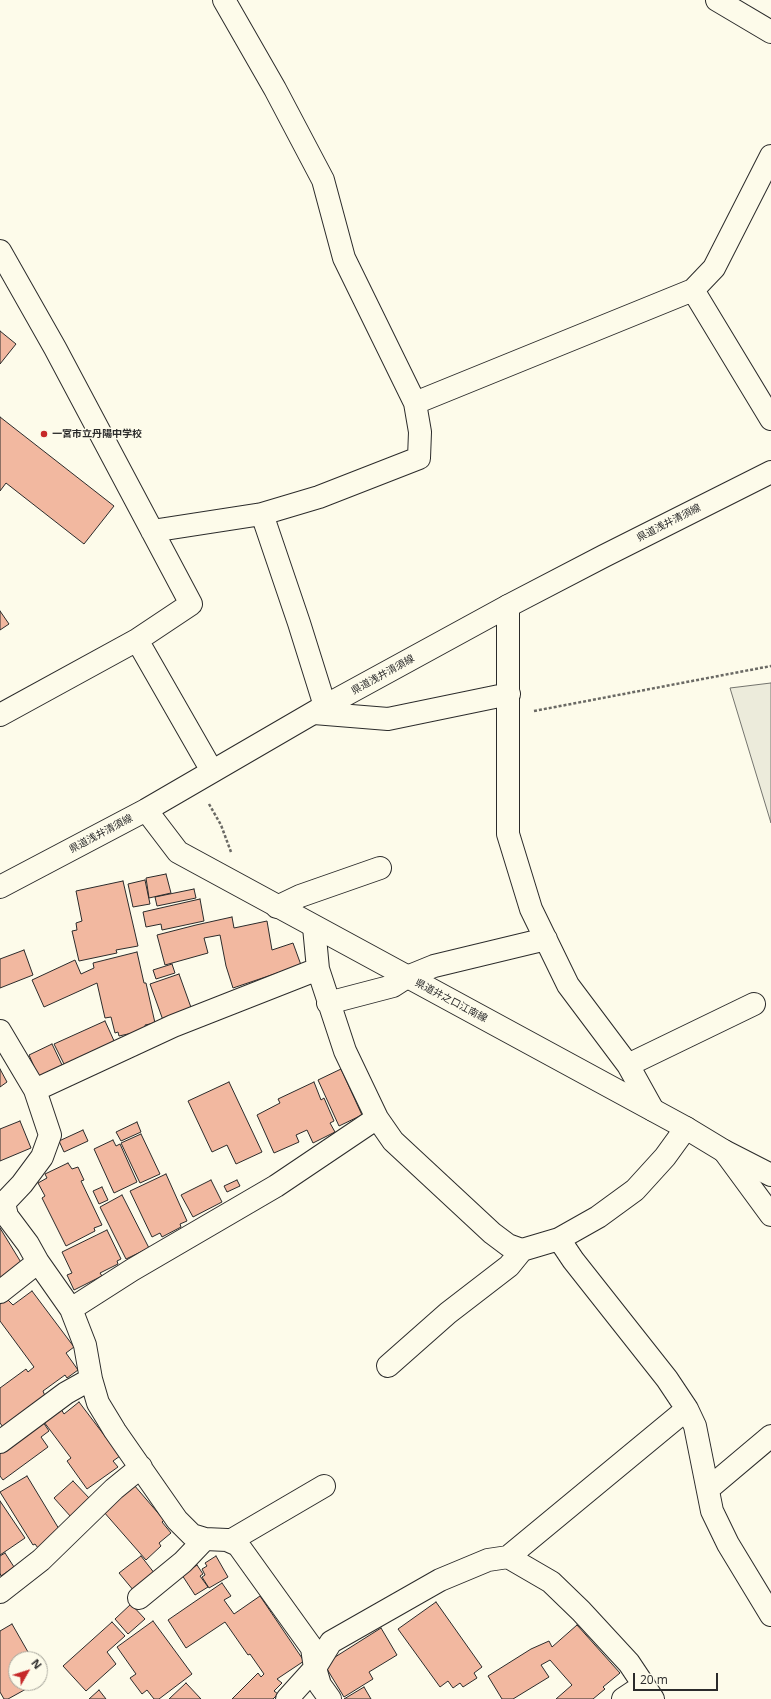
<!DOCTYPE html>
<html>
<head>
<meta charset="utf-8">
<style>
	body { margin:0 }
	#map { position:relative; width:771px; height:1699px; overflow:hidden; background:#fdfbea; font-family:"Open Sans",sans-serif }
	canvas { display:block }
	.north { position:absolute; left:8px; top:1651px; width:40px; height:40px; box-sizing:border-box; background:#fdfbea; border:1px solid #a9a89e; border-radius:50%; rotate:51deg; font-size:11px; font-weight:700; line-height:16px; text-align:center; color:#2b2b2b }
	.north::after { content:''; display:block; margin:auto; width:14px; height:18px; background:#c62828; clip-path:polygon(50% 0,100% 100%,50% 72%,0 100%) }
	.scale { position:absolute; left:633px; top:1673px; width:85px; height:18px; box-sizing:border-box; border:2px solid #2b2b2b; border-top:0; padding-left:5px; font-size:12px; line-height:14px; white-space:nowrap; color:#2b2b2b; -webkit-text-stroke:3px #fdfbea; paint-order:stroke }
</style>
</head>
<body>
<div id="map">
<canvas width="771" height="1699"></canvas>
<div class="north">N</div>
<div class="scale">20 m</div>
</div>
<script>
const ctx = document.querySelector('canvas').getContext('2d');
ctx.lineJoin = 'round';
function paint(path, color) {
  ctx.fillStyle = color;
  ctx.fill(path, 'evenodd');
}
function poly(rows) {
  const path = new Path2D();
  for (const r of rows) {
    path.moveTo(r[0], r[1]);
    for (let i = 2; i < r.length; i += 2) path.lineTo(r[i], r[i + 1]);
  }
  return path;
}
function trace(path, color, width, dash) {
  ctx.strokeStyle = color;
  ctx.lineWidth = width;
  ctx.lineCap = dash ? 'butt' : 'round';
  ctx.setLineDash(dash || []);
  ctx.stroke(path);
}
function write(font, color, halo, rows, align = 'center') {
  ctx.font = font + ' "Open Sans","Noto Sans JP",sans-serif';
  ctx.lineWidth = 3;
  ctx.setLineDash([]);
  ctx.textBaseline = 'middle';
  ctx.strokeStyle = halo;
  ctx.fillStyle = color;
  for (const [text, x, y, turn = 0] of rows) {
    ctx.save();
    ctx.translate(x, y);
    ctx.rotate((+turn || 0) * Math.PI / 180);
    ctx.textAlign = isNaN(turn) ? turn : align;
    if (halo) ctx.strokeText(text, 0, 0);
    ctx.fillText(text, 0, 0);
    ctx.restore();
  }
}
const green = poly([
	[771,683,771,823,730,688,771,683]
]);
paint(green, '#ecebdb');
trace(green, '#74746e', 1);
const building = poly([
	[0,331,16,344,0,364,0,331],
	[0,417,114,506,84,544,6,483,0,491,0,417],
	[0,611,9,624,0,630,0,611],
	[166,874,171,893,149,898,146,878,166,874],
	[145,880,150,904,133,907,128,884,145,880],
	[123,881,138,946,116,950,117,953,79,961,72,931,77,930,76,923,82,921,76,891,123,881],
	[194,889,196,898,157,906,155,897,194,889],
	[200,899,204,921,162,930,161,924,146,927,143,912,200,899],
	[232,917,234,928,267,921,272,950,293,943,301,965,233,988,226,966,220,935,204,938,208,953,165,965,157,935,196,925,232,917],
	[24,950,33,975,0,988,0,959,24,950],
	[137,952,144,983,146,983,155,1023,145,1025,146,1030,119,1036,118,1032,115,1033,111,1017,105,1018,97,983,44,1007,32,980,75,960,81,974,94,968,93,963,137,952],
	[172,964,175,973,156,979,153,970,172,964],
	[179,974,193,1013,164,1023,150,984,179,974],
	[105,1021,115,1043,65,1066,54,1044,105,1021],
	[52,1044,63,1067,39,1078,29,1055,52,1044],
	[0,1069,7,1082,0,1087,0,1069],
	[341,1069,362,1115,339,1126,318,1080,341,1069],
	[229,1082,262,1152,236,1164,227,1145,212,1152,188,1101,229,1082],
	[314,1082,321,1100,324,1098,334,1121,330,1123,335,1132,313,1143,307,1130,296,1135,299,1142,274,1153,257,1115,280,1103,278,1099,314,1082],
	[20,1121,31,1148,0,1161,0,1129,20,1121],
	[137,1122,141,1132,121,1141,116,1132,137,1122],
	[83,1130,88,1141,64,1152,59,1141,83,1130],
	[141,1134,160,1174,140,1183,121,1143,141,1134],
	[113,1140,116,1146,120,1144,137,1182,114,1193,94,1149,113,1140],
	[68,1163,72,1169,78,1167,84,1180,81,1181,102,1225,94,1228,95,1231,66,1246,42,1198,45,1196,38,1183,47,1178,45,1174,68,1163],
	[166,1174,187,1221,180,1224,181,1227,162,1237,160,1233,152,1237,130,1191,166,1174],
	[211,1180,222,1202,193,1217,181,1195,211,1180],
	[237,1180,240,1186,227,1192,224,1186,237,1180],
	[102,1187,108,1200,99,1204,93,1191,102,1187],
	[122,1195,149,1248,126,1259,100,1207,122,1195],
	[0,1228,22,1264,0,1280,0,1228],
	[107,1230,121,1259,117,1261,118,1264,100,1273,102,1276,74,1290,67,1275,72,1273,62,1252,107,1230],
	[32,1291,74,1347,66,1353,78,1370,67,1378,65,1375,43,1391,45,1396,3,1427,0,1423,0,1388,26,1369,28,1372,34,1367,0,1321,0,1304,7,1299,13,1305,32,1291],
	[79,1402,120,1456,113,1461,118,1467,87,1489,67,1461,71,1458,44,1422,61,1409,64,1414,79,1402],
	[43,1422,49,1431,41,1437,48,1447,3,1480,0,1476,0,1450,43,1422],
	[27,1476,59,1529,38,1548,35,1544,33,1545,0,1492,27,1476],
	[73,1481,90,1499,71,1517,54,1498,73,1481],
	[134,1485,164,1520,162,1522,171,1533,159,1543,161,1546,146,1560,103,1511,134,1485],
	[0,1501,25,1538,0,1555,0,1501],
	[5,1553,14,1567,1,1576,0,1573,0,1556,5,1553],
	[141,1556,155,1574,134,1591,119,1573,141,1556],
	[216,1556,228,1577,209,1588,202,1577,205,1575,202,1569,207,1566,205,1563,216,1556],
	[197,1565,203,1574,200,1576,208,1587,195,1595,182,1575,197,1565],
	[222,1583,231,1596,224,1600,234,1614,260,1596,304,1661,277,1679,282,1683,274,1691,278,1694,273,1699,232,1699,258,1673,261,1677,264,1674,250,1654,248,1655,225,1622,186,1648,168,1620,222,1583],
	[436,1602,482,1667,474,1673,477,1678,463,1687,460,1683,453,1688,448,1681,440,1687,398,1629,436,1602],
	[131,1604,145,1619,128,1634,115,1619,131,1604],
	[153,1621,192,1674,159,1699,154,1699,147,1690,142,1694,130,1678,136,1674,117,1647,153,1621],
	[112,1622,125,1636,107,1652,116,1664,86,1691,63,1666,112,1622],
	[12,1624,32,1659,16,1659,16,1683,37,1683,8,1699,4,1699,0,1692,0,1631,12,1624],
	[577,1625,620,1673,603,1687,605,1689,593,1699,556,1699,572,1685,550,1660,541,1665,549,1677,513,1699,502,1699,488,1676,531,1649,549,1641,552,1647,577,1625],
	[381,1628,397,1655,369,1672,373,1679,344,1697,324,1664,381,1628],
	[186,1683,201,1699,169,1699,186,1683],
	[364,1687,371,1699,344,1699,364,1687],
	[99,1690,106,1699,89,1699,99,1690]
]);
paint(building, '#f2b8a0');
trace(building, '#2b2b2b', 1);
const street = poly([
	[224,0,275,89,323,180,344,258,415,403],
	[717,0,771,32],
	[0,251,55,348,191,604,137,640,0,715],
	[693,290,771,419],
	[262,514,299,623,325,706],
	[152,531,262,514,319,497,419,458,420,432,415,403,693,290,714,268,771,156],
	[508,606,508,834,531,909,568,985,628,1065,653,1110],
	[137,640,212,771],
	[314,713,388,719,509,694],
	[277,907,300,896,380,868],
	[318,969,345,1051,377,1118,393,1141,492,1233,508,1245,522,1250,559,1239],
	[328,1003,393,986,407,977,434,966,546,939],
	[0,1031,35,1090,50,1135,42,1157,22,1184,4,1203,7,1216,28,1244,38,1262,71,1309,85,1345,91,1379,66,1393,0,1442],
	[628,1065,754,1004],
	[35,1090,173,1026,318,969,314,927],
	[686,1128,665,1157,635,1190,598,1217,559,1239,573,1260,667,1379,687,1409,695,1426,712,1511,728,1544,771,1615],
	[724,1151,771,1215],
	[0,1292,38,1262],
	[71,1309,132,1270,276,1186,377,1118],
	[388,1366,448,1313,509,1266,522,1250],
	[91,1379,98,1403,115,1431,177,1520,192,1535,205,1539,227,1540,238,1545,312,1648,315,1668,320,1685,330,1699],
	[708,1489,771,1436],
	[230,1541,324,1486],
	[508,1557,687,1409],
	[0,1592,41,1560,114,1489,141,1467],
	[139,1598,183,1562,205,1539],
	[287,1699,315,1668,331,1642,440,1580,488,1560,508,1557,551,1582,581,1611,629,1663,653,1699],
	[623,1699,644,1685]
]);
const secondary = poly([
	[146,810,178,852,686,1128,724,1151,771,1175],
	[0,887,146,810,325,706,508,606,604,556,771,472]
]);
trace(street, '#2b2b2b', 24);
trace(secondary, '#2b2b2b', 24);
trace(poly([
	[534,711,771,666],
	[209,804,221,825,231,852]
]), '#6a6964', 2.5, [3, 2]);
trace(street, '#fdfbea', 22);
trace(secondary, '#fdfbea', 22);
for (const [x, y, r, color] of [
	[44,434,4,"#c62828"]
]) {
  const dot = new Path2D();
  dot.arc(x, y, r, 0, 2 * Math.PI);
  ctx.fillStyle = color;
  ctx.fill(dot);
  trace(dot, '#fdfbea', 1.5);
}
write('bold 10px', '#2b2b2b', '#fdfbea', [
	["一宮市立丹陽中学校",52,434]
], 'left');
write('10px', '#2b2b2b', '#fdfbea', [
	["県道浅井清須線",669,523,-27],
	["県道浅井清須線",383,675,-29],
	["県道浅井清須線",101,834,-28],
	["県道井之口江南線",451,1001,28]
]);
</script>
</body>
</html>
